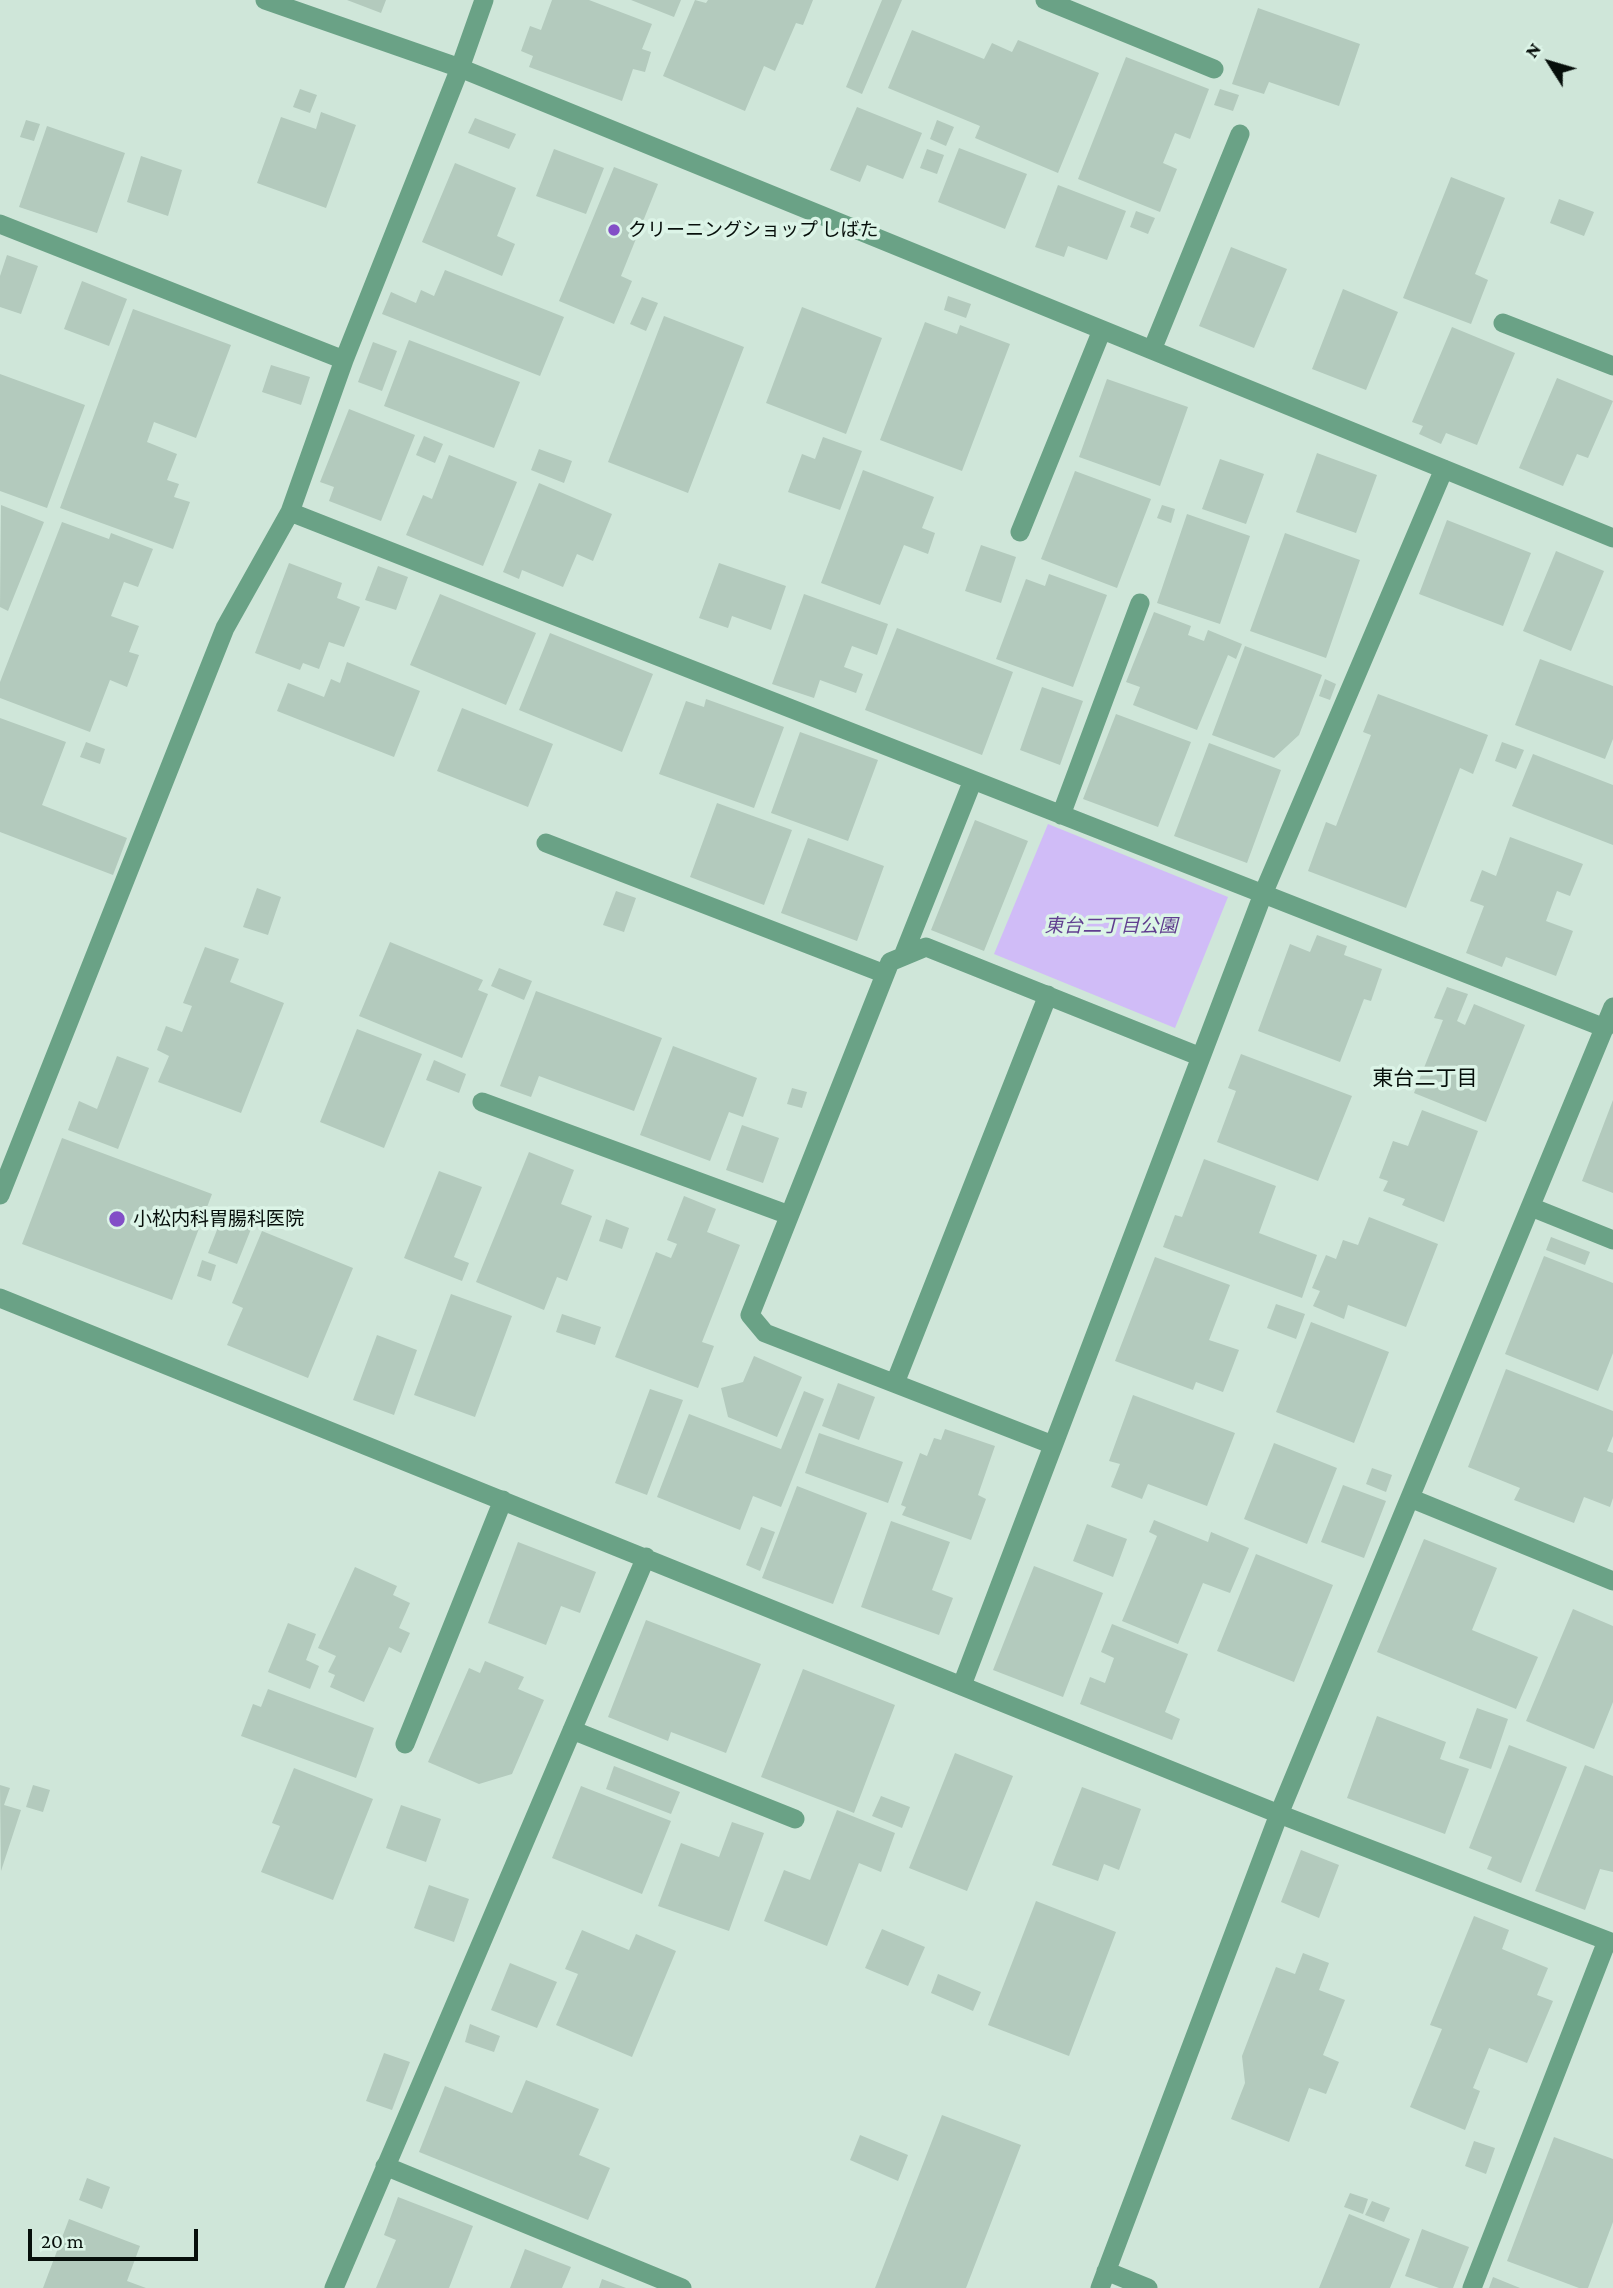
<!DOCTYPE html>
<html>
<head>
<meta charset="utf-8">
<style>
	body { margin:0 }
	#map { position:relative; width:1613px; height:2288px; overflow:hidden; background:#cfe6d9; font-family:"Crimson Pro",serif }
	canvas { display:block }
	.north { position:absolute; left:1515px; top:28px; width:70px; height:70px; -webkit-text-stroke:5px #dcf4e7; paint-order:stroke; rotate:307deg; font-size:19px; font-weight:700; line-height:28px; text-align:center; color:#070f0b }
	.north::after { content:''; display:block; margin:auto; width:24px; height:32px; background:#070f0b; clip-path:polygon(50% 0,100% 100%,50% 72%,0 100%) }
	.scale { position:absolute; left:28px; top:2229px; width:170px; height:32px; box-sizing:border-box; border:4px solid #070f0b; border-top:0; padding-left:9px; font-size:21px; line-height:24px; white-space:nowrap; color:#070f0b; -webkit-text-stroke:5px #dcf4e7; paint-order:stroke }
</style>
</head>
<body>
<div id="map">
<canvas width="1613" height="2288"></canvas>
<div class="north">N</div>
<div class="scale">20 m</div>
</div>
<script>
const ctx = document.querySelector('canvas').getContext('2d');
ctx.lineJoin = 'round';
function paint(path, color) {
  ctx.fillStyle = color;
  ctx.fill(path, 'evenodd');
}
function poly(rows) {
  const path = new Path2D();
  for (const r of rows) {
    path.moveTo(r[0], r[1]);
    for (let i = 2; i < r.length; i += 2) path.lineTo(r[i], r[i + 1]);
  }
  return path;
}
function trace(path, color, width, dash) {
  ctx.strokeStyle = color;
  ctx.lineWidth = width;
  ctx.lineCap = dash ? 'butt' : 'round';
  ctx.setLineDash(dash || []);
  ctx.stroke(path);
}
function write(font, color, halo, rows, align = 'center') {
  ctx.font = font + ' "Crimson Pro","Noto Sans JP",serif';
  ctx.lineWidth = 7;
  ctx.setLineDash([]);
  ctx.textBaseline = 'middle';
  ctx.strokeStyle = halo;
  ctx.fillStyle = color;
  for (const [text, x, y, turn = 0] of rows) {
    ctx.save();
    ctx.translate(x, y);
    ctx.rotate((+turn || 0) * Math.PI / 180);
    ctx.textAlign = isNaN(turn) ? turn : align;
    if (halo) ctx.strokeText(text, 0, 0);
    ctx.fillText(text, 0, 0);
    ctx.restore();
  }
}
paint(poly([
	[1048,824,1228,897,1175,1028,994,954]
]), '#d0bcf7');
paint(poly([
	[347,0,386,0,381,13],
	[552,0,589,0,652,24,642,49,651,52,645,72,633,69,622,101,529,67,533,56,521,51,530,26,541,30],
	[631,0,681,0,674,17],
	[695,0,706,3,708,0,813,0,803,25,796,23,775,71,764,66,745,111,663,76],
	[882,0,902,0,862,94,846,87],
	[1258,8,1360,44,1339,106,1269,82,1264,94,1232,84],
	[912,30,984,59,992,43,1012,52,1018,40,1099,73,1058,173,975,138,980,126,888,88],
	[1126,57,1209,89,1190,139,1175,133,1163,163,1177,169,1160,212,1078,179],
	[300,89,317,95,310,113,293,107],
	[1220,89,1239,95,1233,111,1214,105],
	[857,107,922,133,903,179,867,165,860,182,830,170],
	[321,112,356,125,326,208,257,183,281,117,316,129],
	[475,118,516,134,509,149,468,133],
	[26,120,40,124,34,141,20,137],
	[937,120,954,127,946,146,930,139],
	[47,126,125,153,97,233,19,207],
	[959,148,1027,174,1005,229,938,202],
	[554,149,604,168,586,214,536,196],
	[927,149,944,155,937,174,920,168],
	[141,156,182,170,168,216,127,202],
	[455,163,516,188,497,236,515,244,502,276,422,242],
	[614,167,658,184,621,276,632,281,614,324,559,301],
	[1451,177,1505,198,1475,274,1488,280,1471,324,1403,298],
	[1058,185,1126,211,1107,260,1068,246,1064,257,1035,247],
	[1559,199,1594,212,1584,236,1550,223],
	[1136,211,1155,218,1148,234,1130,227],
	[1231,247,1287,269,1254,348,1199,326],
	[7,255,38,266,21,314,0,307,0,276],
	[445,270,564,317,540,376,382,314,391,292,416,303,421,290,434,296],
	[82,281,127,299,109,346,64,329],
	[1343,289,1398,312,1366,390,1312,369],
	[948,296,971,304,966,318,944,310],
	[642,297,658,303,646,331,630,324],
	[802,307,882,338,846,434,766,403],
	[133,309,231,345,196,438,154,422,147,442,177,454,167,480,179,484,174,497,190,502,173,549,60,508],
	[664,316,744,347,688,493,608,462],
	[925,322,957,334,960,325,1010,344,962,471,880,440],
	[1452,327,1515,353,1477,445,1446,433,1441,444,1419,434,1423,426,1412,422],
	[409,340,520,382,494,448,384,406],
	[373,342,397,351,382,391,358,382],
	[271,365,310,377,301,405,262,392],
	[0,374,85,405,47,508,0,491],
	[1557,378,1613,401,1588,458,1577,454,1563,486,1519,468],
	[1107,379,1188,407,1160,486,1079,457],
	[349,409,415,435,381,521,329,501,334,487,320,482],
	[424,436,443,444,435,463,416,455],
	[823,437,862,451,840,510,788,492,802,454,815,459],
	[539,449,572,461,564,483,531,470],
	[1317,453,1377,475,1356,533,1296,512],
	[449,455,517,482,483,566,406,535,423,495,432,499],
	[1220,459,1264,474,1246,524,1202,509],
	[863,470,934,497,922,528,935,533,928,554,904,545,880,605,821,583],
	[1075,471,1151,499,1117,588,1041,559],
	[539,483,612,514,593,561,577,554,563,587,522,570,519,579,503,572],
	[1,505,44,522,8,611,0,607],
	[1162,505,1175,509,1171,523,1157,518],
	[1187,514,1250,536,1220,624,1157,603],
	[1447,520,1531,553,1503,626,1419,594],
	[62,522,109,539,111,533,153,549,138,587,124,582,111,616,139,626,129,652,139,655,127,687,110,680,90,732,0,698,0,682],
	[1285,533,1360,560,1326,658,1250,631],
	[981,545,1016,557,1001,603,965,591],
	[1556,551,1604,571,1571,651,1523,631],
	[289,563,342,583,337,598,360,607,344,647,329,642,319,669,303,663,300,670,255,653],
	[719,563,786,586,771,630,732,616,728,628,699,618],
	[378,566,408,577,396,610,365,600],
	[1049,574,1107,595,1073,687,996,659,1026,579,1045,586],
	[440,594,536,633,506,705,410,665],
	[804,594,888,624,877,655,852,646,844,667,863,674,856,693,820,680,814,698,772,684],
	[1154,612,1191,626,1188,635,1204,641,1208,630,1242,644,1236,659,1228,655,1197,730,1133,705,1140,687,1126,682],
	[897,628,1013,672,982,755,865,710],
	[550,633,653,674,622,752,519,710],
	[1245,646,1322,675,1299,735,1274,758,1212,735],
	[1540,659,1613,686,1613,739,1605,759,1515,725],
	[347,662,420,691,394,757,277,711,288,683,324,697,331,679,340,683],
	[1325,679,1336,684,1330,700,1319,696],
	[1042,687,1083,701,1060,765,1020,750],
	[1378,694,1488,735,1473,774,1460,768,1406,908,1308,871,1326,822,1336,826,1371,735,1363,732],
	[706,699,784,727,754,808,659,774,686,701,704,707],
	[462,708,553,744,528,807,437,771],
	[1116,714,1191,742,1158,827,1083,799],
	[0,718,66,742,42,805,127,838,113,875,0,832],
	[800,732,878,760,848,841,771,813],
	[86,742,105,749,100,764,80,757],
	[1502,742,1524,750,1516,769,1495,761],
	[1209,743,1281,770,1247,863,1174,836],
	[1533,754,1613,785,1613,845,1512,806],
	[717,803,792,830,764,905,690,877],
	[975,820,1028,841,984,951,931,930],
	[1510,837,1583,864,1570,896,1557,891,1546,921,1573,931,1556,976,1506,957,1502,967,1466,953,1484,906,1470,901,1482,870,1496,876],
	[808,838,884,866,857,941,781,913],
	[257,888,281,897,268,935,243,927],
	[616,891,636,898,624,932,603,925],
	[1317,935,1347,946,1344,955,1382,969,1371,1001,1364,999,1340,1062,1258,1031,1290,944,1310,952],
	[390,942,483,980,478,990,488,994,462,1058,359,1016],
	[205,947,239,959,230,982,284,1003,241,1113,158,1082,169,1056,157,1050,166,1026,182,1032,192,1006,183,1003],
	[499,968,532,981,524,1000,491,986],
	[1447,987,1468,994,1457,1021,1465,1025,1474,1004,1525,1025,1486,1122,1414,1093,1443,1020,1434,1018],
	[536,991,662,1038,634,1111,539,1076,531,1097,500,1086],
	[357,1029,422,1054,384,1148,320,1122],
	[673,1046,757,1078,743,1117,729,1112,710,1161,640,1135],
	[1241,1054,1352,1096,1318,1181,1217,1142,1236,1091,1228,1088],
	[117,1056,149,1068,118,1149,68,1130,79,1101,97,1109],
	[434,1060,466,1074,459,1093,426,1080],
	[792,1088,807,1092,802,1108,787,1104],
	[1613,1100,1613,1193,1582,1181],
	[1422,1110,1478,1131,1444,1222,1402,1205,1405,1199,1383,1191,1388,1181,1379,1178,1393,1141,1408,1146],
	[742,1125,779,1138,763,1183,726,1170],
	[62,1138,212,1194,172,1300,22,1244],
	[529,1152,574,1170,561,1204,592,1216,567,1281,557,1277,544,1310,476,1282],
	[1204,1159,1276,1186,1259,1233,1317,1255,1302,1298,1163,1247,1175,1215,1182,1217],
	[439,1171,482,1187,454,1257,469,1263,462,1281,404,1258],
	[684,1196,716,1209,707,1232,740,1245,702,1342,714,1346,698,1388,615,1357,656,1252,671,1258,677,1244,667,1240],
	[224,1212,253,1224,237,1264,208,1253],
	[1369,1217,1438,1244,1406,1327,1348,1305,1344,1319,1313,1306,1320,1291,1312,1288,1326,1255,1336,1259,1343,1240,1358,1245],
	[606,1219,629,1228,622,1249,599,1241],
	[262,1231,353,1268,308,1378,227,1345,243,1308,232,1303],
	[1551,1237,1590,1252,1585,1265,1546,1250],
	[1544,1256,1613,1283,1613,1353,1598,1391,1505,1354],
	[1155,1257,1230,1285,1209,1340,1239,1350,1223,1392,1196,1382,1193,1390,1115,1361],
	[202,1260,216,1265,211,1281,197,1276],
	[451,1294,512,1316,475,1417,414,1395],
	[1276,1304,1305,1314,1296,1339,1267,1328],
	[562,1314,601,1327,595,1345,556,1332],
	[1311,1322,1389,1352,1354,1443,1276,1412],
	[377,1335,417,1350,394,1415,353,1400],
	[754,1356,802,1377,777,1437,728,1417,721,1388,743,1382],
	[1506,1369,1613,1411,1613,1436,1607,1451,1613,1453,1613,1498,1610,1507,1584,1497,1574,1523,1514,1500,1520,1488,1468,1467],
	[838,1383,875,1397,859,1440,822,1426],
	[650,1389,683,1400,647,1495,615,1483],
	[804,1391,824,1399,781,1507,753,1496,740,1530,657,1497,689,1414,781,1449],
	[1133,1395,1235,1433,1207,1506,1148,1484,1142,1499,1111,1487,1120,1464,1109,1461],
	[945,1429,995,1446,978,1495,986,1499,971,1540,902,1515,906,1507,901,1505,920,1453,927,1456,934,1438,941,1440],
	[819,1433,903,1462,888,1503,805,1473],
	[1274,1443,1337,1468,1307,1544,1244,1519],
	[1372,1468,1392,1475,1386,1492,1366,1484],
	[1343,1485,1386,1501,1364,1558,1321,1542],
	[797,1486,867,1513,833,1604,762,1578],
	[1154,1520,1208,1542,1211,1532,1249,1548,1230,1593,1203,1583,1178,1644,1122,1621,1157,1536,1149,1532],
	[891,1521,950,1542,932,1590,953,1598,939,1635,861,1607],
	[1087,1524,1127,1539,1113,1577,1073,1561],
	[761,1527,775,1532,760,1571,746,1565],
	[1424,1539,1497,1568,1472,1630,1538,1657,1516,1709,1377,1652],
	[518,1542,596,1572,580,1613,561,1606,546,1645,488,1623],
	[1256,1554,1333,1585,1294,1682,1217,1651],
	[1034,1566,1103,1593,1063,1697,993,1670],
	[355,1567,397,1586,393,1595,410,1603,399,1628,410,1633,401,1653,389,1647,364,1702,330,1687,335,1675,328,1672,336,1656,318,1648],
	[1573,1609,1613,1626,1613,1702,1594,1749,1526,1721],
	[646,1620,761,1664,726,1753,671,1732,668,1741,608,1717],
	[288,1623,316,1634,306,1660,319,1666,310,1689,268,1672],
	[1112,1624,1188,1654,1165,1712,1180,1719,1172,1740,1080,1704,1090,1677,1105,1683,1114,1658,1101,1652],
	[485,1661,524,1677,518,1689,544,1700,512,1774,479,1784,428,1762,469,1668,480,1673],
	[803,1669,895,1705,854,1813,761,1777],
	[268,1689,374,1728,356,1778,241,1736,253,1704,261,1707],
	[1477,1708,1508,1719,1491,1769,1459,1758],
	[1377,1716,1446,1742,1440,1759,1469,1769,1445,1834,1347,1798],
	[1509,1745,1567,1767,1521,1883,1487,1869,1492,1857,1469,1848],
	[955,1753,1013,1776,967,1891,909,1868],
	[1585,1765,1613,1776,1613,1872,1600,1869,1585,1910,1535,1891],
	[614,1766,680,1792,671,1814,606,1789],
	[294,1768,373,1799,333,1900,261,1872,280,1826,272,1823],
	[0,1785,10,1788,4,1805,21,1810,1,1871],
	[33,1785,50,1790,43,1812,26,1807],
	[581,1786,671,1821,642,1894,552,1858],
	[1082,1787,1141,1809,1119,1870,1104,1864,1098,1881,1052,1865],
	[881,1796,910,1807,902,1828,872,1816],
	[401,1805,441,1819,426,1862,386,1848],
	[837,1810,895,1833,881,1872,859,1863,827,1946,764,1921,784,1870,810,1880],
	[732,1822,764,1833,729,1931,658,1906,681,1843,719,1857],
	[1301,1850,1339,1865,1319,1918,1281,1902],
	[429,1885,469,1899,454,1942,414,1928],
	[1036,1901,1116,1932,1069,2056,988,2025],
	[1474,1916,1509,1930,1502,1949,1548,1968,1537,1995,1553,2001,1527,2063,1489,2048,1473,2088,1480,2091,1465,2130,1410,2107,1442,2029,1430,2025],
	[882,1929,925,1947,908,1986,865,1968],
	[582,1930,629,1950,636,1934,676,1951,632,2057,556,2025,578,1974,565,1969],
	[1303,1953,1329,1963,1319,1990,1345,2000,1323,2055,1339,2062,1326,2094,1309,2088,1289,2142,1231,2119,1245,2083,1242,2056,1276,1967,1295,1974],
	[510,1963,557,1982,537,2028,491,2010],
	[938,1974,981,1992,973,2011,931,1993],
	[470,2024,500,2036,494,2052,465,2042],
	[384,2053,410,2062,392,2110,366,2101],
	[526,2080,599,2109,579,2155,610,2168,588,2220,419,2152,445,2086,512,2113],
	[942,2115,1021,2145,966,2288,875,2288],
	[860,2135,908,2155,898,2181,850,2160],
	[1554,2137,1613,2159,1613,2222,1588,2288,1579,2288,1507,2261],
	[1474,2141,1495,2148,1486,2174,1465,2166],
	[87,2178,110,2187,102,2209,79,2200],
	[1350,2193,1368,2199,1363,2214,1344,2207],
	[398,2197,473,2226,449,2288,376,2288,396,2240,384,2235],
	[1372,2201,1390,2208,1384,2222,1365,2215],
	[1349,2214,1410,2239,1390,2288,1319,2288],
	[69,2219,140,2246,127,2281,146,2288,43,2288],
	[1422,2229,1469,2247,1453,2288,1439,2288,1405,2276],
	[525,2249,571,2267,562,2288,510,2288],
	[1493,2277,1520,2288,1489,2288],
	[602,2279,626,2288,599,2288]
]), '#b3cabd');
trace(poly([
	[265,0,460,68,1613,538],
	[1045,0,1214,69],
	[0,224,344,360],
	[1503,323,1613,366],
	[1152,350,1240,134],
	[290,512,1605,1028],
	[1020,532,1102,330],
	[1061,815,1140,603],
	[546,843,885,974],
	[903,956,973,780],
	[482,1102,789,1215],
	[0,1195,225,628,290,512,344,360,460,68,484,0],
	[1531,1207,1613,1240],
	[0,1298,1279,1814,1613,1943],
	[895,1383,1048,995],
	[1053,1445,765,1333,750,1315,890,962,926,947,1201,1057],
	[1410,1498,1613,1581],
	[962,1685,1263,894,1444,469],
	[572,1730,795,1819],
	[405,1744,503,1500],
	[385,2166,682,2288],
	[1106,2271,1148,2288],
	[334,2288,646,1557],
	[1100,2288,1279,1814,1613,1007],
	[1472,2288,1607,1941]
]), '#6aa286', 19);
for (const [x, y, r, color] of [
	[614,230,7,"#834fc7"],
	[117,1219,9,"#834fc7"]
]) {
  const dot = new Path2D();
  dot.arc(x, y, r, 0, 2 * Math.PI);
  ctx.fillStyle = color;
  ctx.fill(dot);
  trace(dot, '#dcf4e7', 2.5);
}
write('19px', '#070f0b', '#dcf4e7', [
	["クリーニングショップ しばた",628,230],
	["小松内科胃腸科医院",133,1219]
], 'left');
write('italic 19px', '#603e8f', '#dcf4e7', [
	["東台二丁目公園",1111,926]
]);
write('21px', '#070f0b', '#dcf4e7', [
	["東台二丁目",1425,1079]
]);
</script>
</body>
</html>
